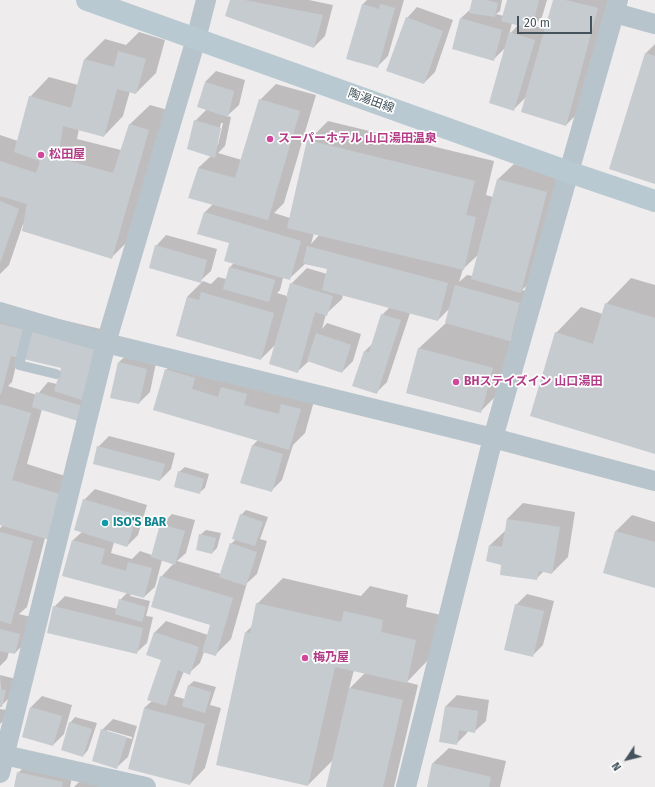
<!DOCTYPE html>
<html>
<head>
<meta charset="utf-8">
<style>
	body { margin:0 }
	#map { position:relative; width:655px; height:787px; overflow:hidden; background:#efeced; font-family:"Fira Sans",sans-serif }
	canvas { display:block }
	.north { position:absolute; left:607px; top:739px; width:40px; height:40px; -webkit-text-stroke:3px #fff; paint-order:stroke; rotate:235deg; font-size:11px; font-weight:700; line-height:16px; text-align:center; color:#44535b }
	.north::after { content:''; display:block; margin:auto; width:14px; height:18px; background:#44535b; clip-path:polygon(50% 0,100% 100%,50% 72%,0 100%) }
	.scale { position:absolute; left:517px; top:16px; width:75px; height:18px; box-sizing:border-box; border:2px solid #44535b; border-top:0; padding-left:5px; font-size:12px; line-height:14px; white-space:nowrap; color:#44535b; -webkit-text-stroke:3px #fff; paint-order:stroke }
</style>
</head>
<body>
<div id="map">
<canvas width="655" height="787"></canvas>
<div class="north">N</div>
<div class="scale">20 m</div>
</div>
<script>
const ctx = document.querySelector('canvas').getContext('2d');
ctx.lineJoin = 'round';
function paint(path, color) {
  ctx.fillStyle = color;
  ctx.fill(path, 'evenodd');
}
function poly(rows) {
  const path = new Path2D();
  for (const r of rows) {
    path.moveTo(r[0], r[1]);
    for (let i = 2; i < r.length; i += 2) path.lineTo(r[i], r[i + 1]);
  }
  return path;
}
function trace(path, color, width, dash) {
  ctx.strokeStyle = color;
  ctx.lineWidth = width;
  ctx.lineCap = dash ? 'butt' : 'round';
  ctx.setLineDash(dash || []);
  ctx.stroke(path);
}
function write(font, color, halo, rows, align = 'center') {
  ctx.font = font + ' "Fira Sans","Noto Sans JP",sans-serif';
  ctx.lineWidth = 3.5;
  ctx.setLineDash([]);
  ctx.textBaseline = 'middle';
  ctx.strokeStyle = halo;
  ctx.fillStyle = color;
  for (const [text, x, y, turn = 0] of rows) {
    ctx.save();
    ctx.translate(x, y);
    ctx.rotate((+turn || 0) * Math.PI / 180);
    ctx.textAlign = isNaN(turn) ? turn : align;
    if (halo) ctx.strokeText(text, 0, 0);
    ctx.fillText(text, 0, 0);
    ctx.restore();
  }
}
paint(poly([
	[231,0,309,0,333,5,325,36,314,47],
	[367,0,404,0,388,56,377,67,347,58,363,4],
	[474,0,502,0,500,11,496,14,504,16,508,0,547,0,542,17,534,26,546,29,554,0,611,0,582,109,566,125,526,97,514,109,506,47,494,59,453,48,461,18,472,8],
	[512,23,518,25,509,35],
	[417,7,453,20,435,72,424,83,407,18],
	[139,32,165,40,156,73,136,93,130,91,123,116,104,136,79,129,77,139,121,150,130,124,150,105,168,110,131,238,111,258,23,224,9,265,0,274,0,135,18,141,30,97,49,77,78,85,85,59,105,39,126,45],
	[655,44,655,182,611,169,646,53],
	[216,71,245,80,239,105,227,116,231,117,225,146,218,153,242,160,260,100,276,84,316,95,284,203,274,213,290,218,308,141,328,121,494,161,486,195,493,197,498,179,514,164,562,177,536,276,522,290,530,292,520,329,509,340,518,342,506,386,480,412,407,393,419,348,446,323,450,308,438,320,410,313,387,382,376,393,354,385,365,351,373,343,382,315,390,307,343,295,342,299,326,314,322,329,327,323,361,334,353,361,342,372,309,361,298,371,277,343,261,359,177,335,187,297,203,281,211,284,218,277,226,279,230,267,234,263,230,243,204,213,213,204,198,168,211,156,195,121,207,109,205,82],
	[221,123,223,123,218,145,216,145],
	[314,233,320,234,311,244],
	[479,254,473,276,467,275,459,282,463,269],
	[305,264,328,269,327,274,307,268,291,284,287,296,277,293,280,290,283,278,289,279],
	[166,235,217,249,211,271,200,281,156,246],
	[631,278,655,285,655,453,556,333,581,307,603,314,606,304],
	[0,305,109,331,89,409,42,409,27,464,78,480,45,538,27,607,19,614,35,618,31,637,15,653,9,652,7,659,0,666,0,528,3,525,0,524],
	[18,357,62,367,57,384,48,382,37,395,8,386,12,382],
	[130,352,157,358,150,392,139,403,119,362],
	[181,354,316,394,305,433,293,445,282,480,271,491,253,445,258,440,166,370],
	[109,436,175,453,171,469,160,480,98,447],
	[185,467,209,474,205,488,199,493,179,472],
	[95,489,147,505,138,535,127,546,114,542,111,553,132,559,140,551,152,555,161,525,172,514,195,520,186,553,177,561,221,574,231,544,236,539,241,515,246,510,268,517,260,539,267,541,257,574,247,583,231,639,215,655,204,652,200,663,189,673,184,671,174,696,185,699,188,686,194,681,216,687,210,705,221,708,205,768,190,784,144,708,152,701,162,659,148,655,155,632,166,621,208,635,211,624,161,577,174,563,162,560,155,587,144,597,131,594,130,596,150,601,146,616,153,617,147,643,136,653,54,607,65,596,118,609,120,600,127,593,73,540,82,532,84,500],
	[523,503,575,512,568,557,552,573,544,571,536,579,502,564,488,561,490,545,506,530,507,519],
	[632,515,655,522,655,587,604,572,616,531],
	[206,530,221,533,217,548,212,553,200,535],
	[283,578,361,596,370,586,408,595,406,607,441,615,432,656,407,682,418,685,394,787,327,787,333,760,308,785,246,632,252,626,257,604],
	[354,670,365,673,349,689],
	[527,594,554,601,543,645,532,656,516,605],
	[0,675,16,679,12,695,1,706],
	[457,695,489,700,486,721,475,731,468,730,467,733,456,744,446,706],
	[42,696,72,705,64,734,53,745,23,737,31,707],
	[0,709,6,710,3,721,0,724],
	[75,717,97,723,88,750,83,756,70,723],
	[113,719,137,726,128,757,117,767,102,730],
	[107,730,132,737,132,739,107,732],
	[449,748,506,761,500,787,428,787,433,763],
	[29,762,73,772,70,787,15,787,18,773],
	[83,778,122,787,74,787]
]), '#0003');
paint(poly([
	[230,0,244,0,323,15,314,48,225,16],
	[472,0,486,0,498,3,495,17,469,13],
	[507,0,539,0,532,29,501,21],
	[553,0,565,0,598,8,566,126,521,112],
	[362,4,379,9,380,4,395,8,378,68,346,59],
	[406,17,443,31,424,84,386,71],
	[460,18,502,30,494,61,452,49],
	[509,32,535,40,514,111,489,103],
	[118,51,146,59,136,94,117,89,104,137,63,126,58,158,113,173,129,124,149,130,112,259,22,231,27,204,0,196,0,161,36,173,40,161,14,152,29,96,71,108,84,59,114,67],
	[645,53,655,56,655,184,609,169],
	[205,82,234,91,228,117,197,107],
	[259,99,300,111,268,220,188,198,198,168,235,178],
	[194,120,221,128,215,158,187,149],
	[307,140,475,181,466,215,476,217,464,270,287,228],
	[497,179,547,192,521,293,471,279],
	[0,201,19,209,0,263],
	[204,212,301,241,290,280,224,261,229,243,197,234],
	[155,245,207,260,201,283,149,268],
	[307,246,448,283,438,321,322,290,327,269,303,263],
	[229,267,275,280,269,302,223,289],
	[290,283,333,296,327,316,315,312,298,373,269,364,288,298,286,298],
	[455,285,520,303,510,341,445,323],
	[201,292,274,313,261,360,176,336,187,297,199,300],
	[605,303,655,318,655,454,530,416,555,332,593,344],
	[381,314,401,320,377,394,352,386,364,351,369,352],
	[0,324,94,346,98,355,85,401,54,391,61,368,11,356,1,394,0,394],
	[316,333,351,345,342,373,307,361],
	[418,348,493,368,481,413,406,393],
	[118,362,147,369,139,404,110,398],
	[165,369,195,378,192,389,218,397,221,387,247,394,244,405,279,414,281,404,301,409,289,450,153,410],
	[36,392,82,406,78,421,32,407],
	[0,404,31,413,12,480,63,495,50,540,0,525],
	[252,445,283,454,272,492,240,483],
	[97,446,165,464,160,481,93,464],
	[178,471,204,479,200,494,174,487],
	[83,499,137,515,127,547,74,530],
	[240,514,263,522,255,546,232,539],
	[507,519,560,527,552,574,539,571,537,580,500,575,501,565,486,561,489,545,502,547],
	[160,524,185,531,175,565,151,557],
	[615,531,655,542,655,588,603,573],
	[0,532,33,541,11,624,0,621],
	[199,534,216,538,212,554,196,550],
	[72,540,105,549,101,564,126,571,128,562,152,568,144,598,62,576],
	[230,543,257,552,246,586,219,577],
	[160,576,233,598,216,656,202,652,210,625,151,607],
	[119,599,146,607,142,622,115,614],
	[256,603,341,622,344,611,383,620,381,632,416,640,407,683,335,667,308,786,216,765,245,632,250,633],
	[515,604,544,611,533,657,504,650],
	[53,606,143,628,137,654,47,633],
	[0,629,20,634,15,654,0,651],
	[154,632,199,647,190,675,178,670,166,706,147,700,161,660,146,655],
	[188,685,211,692,205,713,182,706],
	[349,688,403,700,383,787,326,787],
	[0,689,6,690,2,707,0,707],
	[445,706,478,711,475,733,459,730,457,745,439,742],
	[30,707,62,716,53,746,22,737],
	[144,708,205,724,190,785,128,769],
	[69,722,92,729,83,757,61,750],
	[101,729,127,737,117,769,92,761],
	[432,763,491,777,489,787,427,787],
	[17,772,63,782,62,787,14,787]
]), '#c6cbd0');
trace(poly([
	[30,321,19,365,56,374]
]), '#b7c4cb', 10);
trace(poly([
	[615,13,655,24],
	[0,312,106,343,493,438,655,481],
	[0,754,146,787],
	[0,773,106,343,196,39,206,0],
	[406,787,493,438,618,0]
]), '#b7c4cb', 20);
trace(poly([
	[87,0,569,172,655,201]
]), '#b8c9d2', 22);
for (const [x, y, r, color] of [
	[270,139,4,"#d1479c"],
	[41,155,4,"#d1479c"],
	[456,382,4,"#d1479c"],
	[105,523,4,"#0f9aa8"],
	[305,658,4,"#d1479c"]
]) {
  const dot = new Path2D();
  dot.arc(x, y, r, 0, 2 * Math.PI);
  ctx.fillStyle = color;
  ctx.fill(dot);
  trace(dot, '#fff', 1.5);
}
write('12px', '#44535b', '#fff', [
	["陶湯田線",371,101,20]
]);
write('bold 12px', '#b23c85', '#fff', [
	["スーパーホテル 山口湯田温泉",278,139],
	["松田屋",49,155],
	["BHステイズイン 山口湯田",464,382],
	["梅乃屋",313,658]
], 'left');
write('bold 12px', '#0d838f', '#fff', [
	["ISO'S BAR",113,523]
], 'left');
</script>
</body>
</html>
